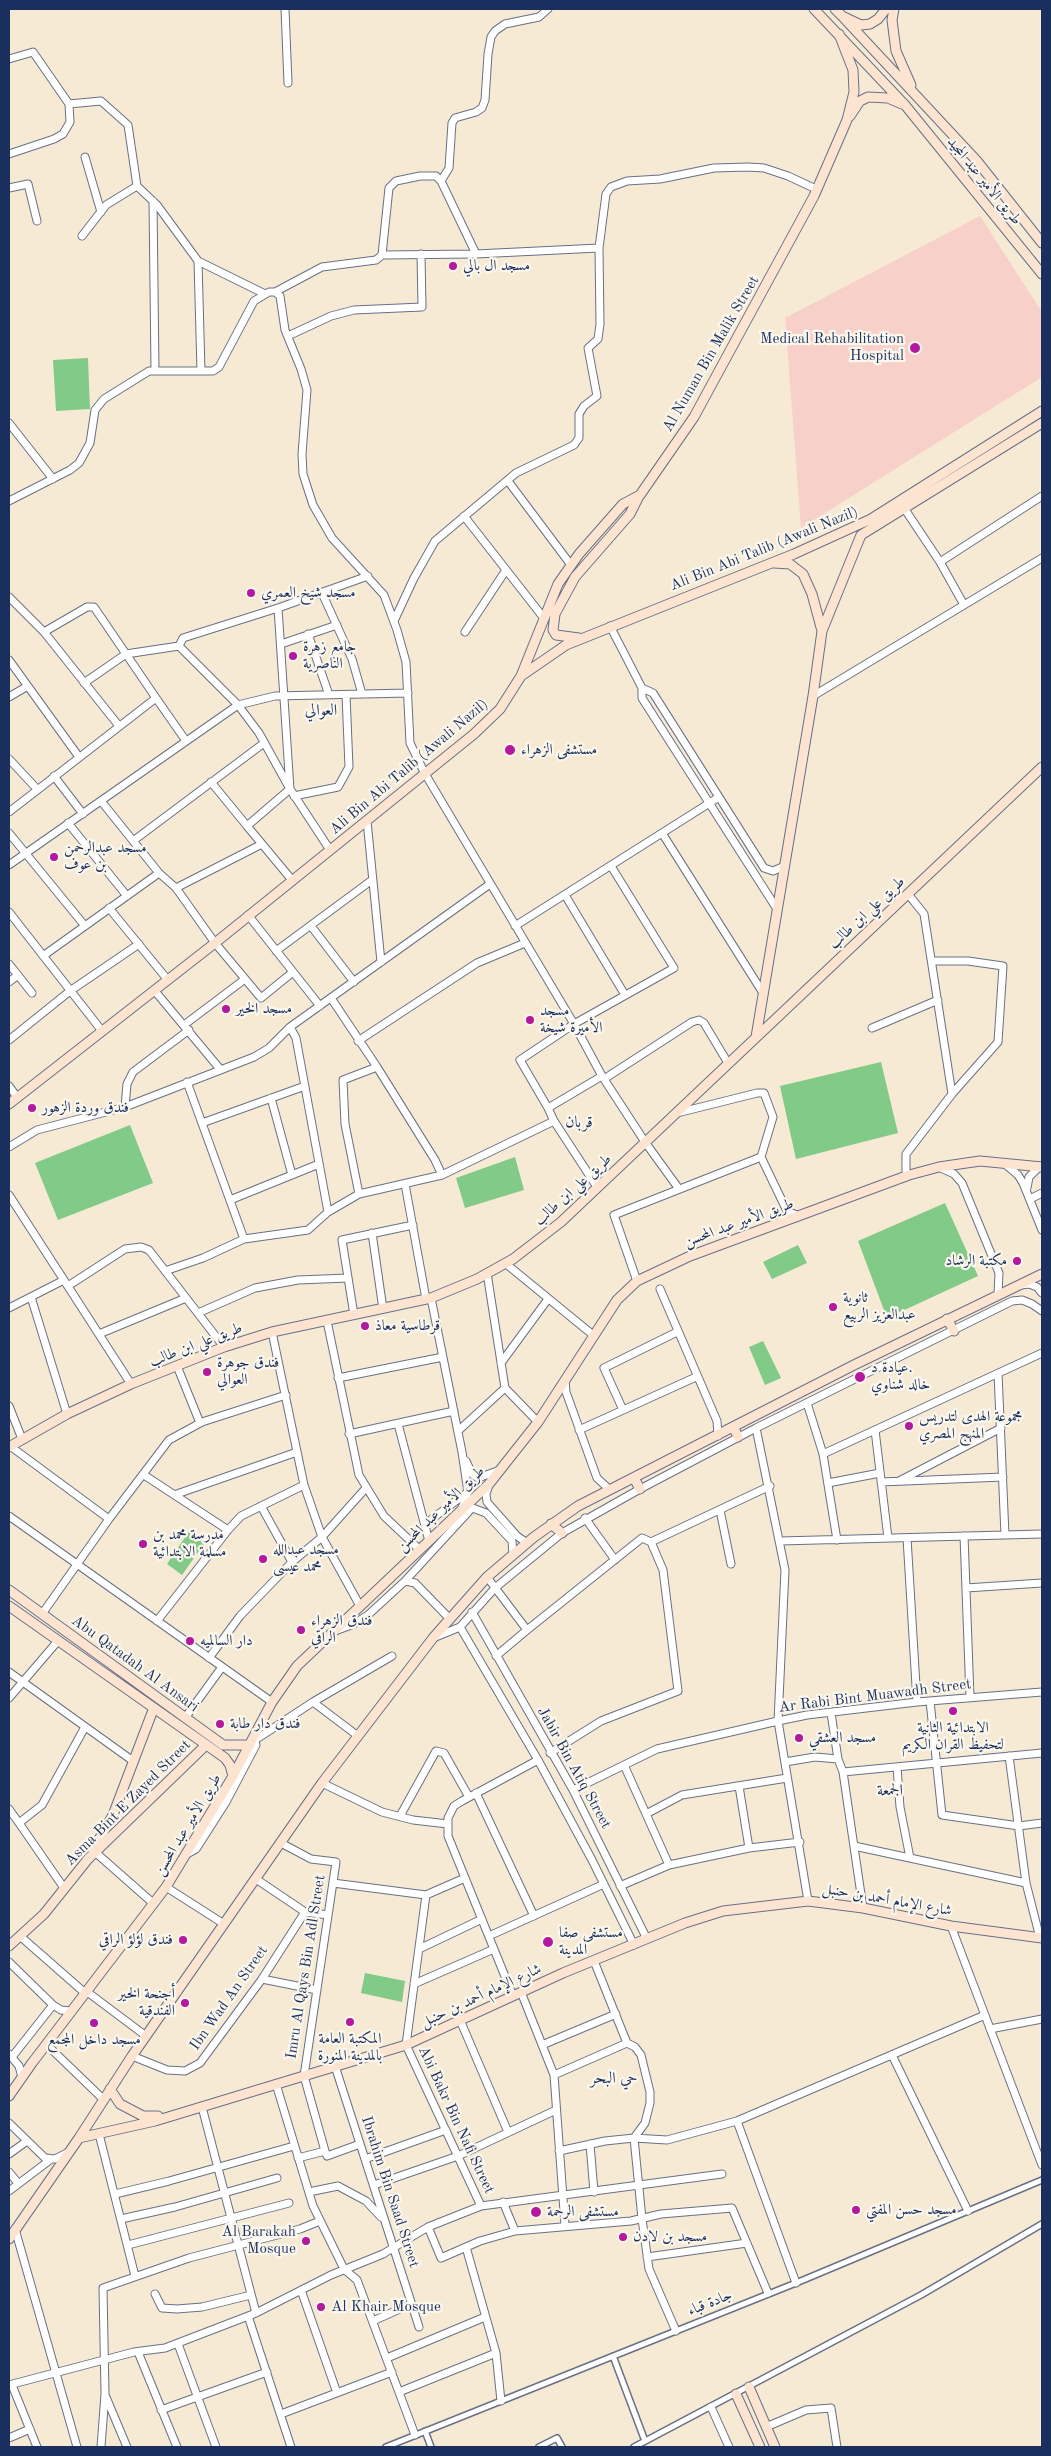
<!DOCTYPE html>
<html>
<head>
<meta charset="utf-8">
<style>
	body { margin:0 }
	#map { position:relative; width:1051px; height:2456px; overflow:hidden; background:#f6ead4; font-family:"Old Standard TT",serif }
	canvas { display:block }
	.frame { position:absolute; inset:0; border:10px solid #1b2f5e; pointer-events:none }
</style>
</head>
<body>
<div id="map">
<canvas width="1051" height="2456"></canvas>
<div class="frame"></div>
</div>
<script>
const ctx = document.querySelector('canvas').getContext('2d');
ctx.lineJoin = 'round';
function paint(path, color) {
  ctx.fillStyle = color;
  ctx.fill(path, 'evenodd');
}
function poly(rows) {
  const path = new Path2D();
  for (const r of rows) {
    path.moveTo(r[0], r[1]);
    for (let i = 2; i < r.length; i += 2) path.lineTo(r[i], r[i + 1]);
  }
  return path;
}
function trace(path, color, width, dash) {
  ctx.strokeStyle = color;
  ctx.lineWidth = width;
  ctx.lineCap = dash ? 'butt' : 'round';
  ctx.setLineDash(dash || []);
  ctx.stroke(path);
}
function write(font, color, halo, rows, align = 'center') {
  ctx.font = font + ' "Old Standard TT",Amiri,serif';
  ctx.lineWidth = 4.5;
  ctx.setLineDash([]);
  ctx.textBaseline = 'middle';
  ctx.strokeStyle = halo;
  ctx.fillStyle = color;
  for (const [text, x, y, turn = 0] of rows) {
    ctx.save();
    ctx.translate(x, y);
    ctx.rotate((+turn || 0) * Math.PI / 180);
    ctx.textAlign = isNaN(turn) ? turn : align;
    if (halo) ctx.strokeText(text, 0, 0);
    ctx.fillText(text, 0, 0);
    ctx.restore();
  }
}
paint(poly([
	[980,216,1042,312,1042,377,801,528,785,318]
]), '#f7d0ca');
paint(poly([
	[88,358,90,409,56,411,53,360],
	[881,1062,898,1133,796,1159,780,1086],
	[130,1125,153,1183,58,1220,35,1163],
	[515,1157,524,1190,465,1208,456,1178],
	[945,1203,978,1276,887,1318,858,1241],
	[798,1245,807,1263,772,1279,763,1262],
	[763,1341,781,1378,765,1385,749,1347],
	[190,1530,206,1541,182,1575,167,1564],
	[365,1973,405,1981,402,2002,361,1993]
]), '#81ca87');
const pedestrian = poly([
	[613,2356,645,2441],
	[425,2431,431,2447],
	[386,2447,796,2283,1042,2180],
	[539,2447,557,2438,562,2447],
	[634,2447,921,2295,1042,2224]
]);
const minor = poly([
	[285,9,288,83],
	[9,59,33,52,69,104,101,101,128,125,137,186,157,205,198,261,265,294],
	[9,154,54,139,63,134,70,122,69,104],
	[85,157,101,212],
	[441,181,449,168,452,123,455,118,476,112,482,108,485,100,488,54,491,37,495,31,505,24,539,17,548,9],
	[9,188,28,184,37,221],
	[153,201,155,371],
	[82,236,106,205,137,186],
	[382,255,476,254],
	[198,261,201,371],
	[275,292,322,267,376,260,382,255,389,188,396,181,420,176,436,176,441,181,476,254,599,248],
	[288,336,331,316,354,310,422,307,421,254],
	[9,423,53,479],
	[508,481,571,565],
	[9,501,70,470,79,463,90,443,95,410,104,399,149,371,213,371,219,367,254,301,269,292,275,292,280,296,285,330,301,369,307,390,302,454,303,474,313,505,332,538,384,595,397,630,406,662,410,743,424,772,574,1024,602,1076,645,1142,679,1189],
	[904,508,940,562,964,605],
	[464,516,543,617],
	[940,562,1042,496],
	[322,593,352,659,362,694],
	[9,597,44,632,119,726],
	[278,608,290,789,330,850],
	[394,621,414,578,435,541,516,473,574,445,579,438,579,414,584,406,597,396,588,348,598,339,600,324,599,248,606,194,611,187,627,181,660,179,714,168,748,167,764,168,788,176,816,189],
	[610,626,642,688,642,698,777,909],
	[44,632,87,607,94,607,156,698],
	[465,632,506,570],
	[308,634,329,695],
	[281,644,337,625],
	[9,660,79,757],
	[84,683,126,654,179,646],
	[642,688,653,693,764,868,773,871,785,866],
	[813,696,1042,558],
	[9,697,26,687],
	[9,759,37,789],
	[54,776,83,814],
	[211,782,247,826],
	[294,796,338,787,349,767,346,695],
	[101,801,159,873,176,888,215,943,261,998,293,972],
	[9,812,156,698,186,741],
	[367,821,381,962],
	[68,823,127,896],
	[9,833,85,926],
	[662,833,763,993],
	[133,841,264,743],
	[9,865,238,705,275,696,408,693],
	[292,880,247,826,290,789,259,733,238,705,179,646,183,638,278,608,368,576],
	[176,888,262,844],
	[565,895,625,995],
	[109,908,167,979],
	[9,912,102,1031],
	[248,915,320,1006],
	[311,926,354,982],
	[515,926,719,797],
	[276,951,372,880],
	[43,956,159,873],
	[932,961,968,961,1003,966,998,1042,952,1094],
	[9,964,32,993],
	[9,982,18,975],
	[154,990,220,1069],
	[331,998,377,1067,435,1160,442,1175],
	[184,1025,245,979],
	[290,1027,296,1038,328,1212],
	[872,1028,938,1000],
	[9,1040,70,991,139,944],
	[358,1041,477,963,525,943],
	[604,1079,692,1022,699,1020,704,1023,728,1063],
	[187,1082,244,1239],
	[9,1086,17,1097],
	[271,1098,292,1175],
	[125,1107,127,1084,133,1072,189,1030],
	[548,1108,520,1060,574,1024,674,968,611,866],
	[677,1113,757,1093,764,1093,773,1117,761,1157,787,1211,799,1216],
	[554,1121,597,1187],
	[202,1123,305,1086],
	[9,1147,37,1130,125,1107,254,1057,269,1048,290,1027,490,884],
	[1005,1164,1018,1175,1023,1183,1042,1230],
	[939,1167,954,1174,962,1183,999,1273,998,1294],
	[906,1176,906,1154,952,1094,924,914,908,894],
	[405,1184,426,1299],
	[1027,1188,1029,1177,1040,1166],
	[359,1194,345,1124,343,1080,377,1067],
	[9,1195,131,1384],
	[1030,1199,1042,1193],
	[230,1200,319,1164],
	[372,1233,383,1309],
	[505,1263,593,1335],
	[165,1271,203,1258,244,1239,308,1230,328,1212,359,1194,442,1175,554,1121,548,1108,602,1076],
	[487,1273,505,1388,538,1422],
	[637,1281,614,1215,761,1157],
	[1021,1285,1029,1284,1037,1287,1042,1293],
	[68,1286,125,1249,141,1247,149,1250,224,1347],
	[660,1289,717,1421,718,1436],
	[31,1297,67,1414],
	[431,1298,462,1452,468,1492,462,1508],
	[9,1308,64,1280],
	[198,1313,255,1288,298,1280,348,1278],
	[354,1315,342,1240,413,1225],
	[327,1321,359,1475,384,1516,420,1550],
	[272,1332,304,1485,322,1537,360,1606],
	[99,1334,186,1298],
	[501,1363,548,1299],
	[177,1366,200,1423],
	[998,1373,1005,1535],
	[338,1378,443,1357],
	[565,1380,566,1392,597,1478,609,1489],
	[807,1403,823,1454,837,1540],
	[9,1406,22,1439],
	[623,1410,604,1368,677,1332],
	[398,1424,429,1541],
	[756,1428,785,1570,778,1721,808,1901],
	[579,1430,696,1377],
	[875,1430,888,1538],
	[458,1431,505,1388],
	[349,1434,454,1411],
	[10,1446,109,1519],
	[823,1454,1042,1353],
	[466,1461,472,1474,478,1478,500,1470],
	[144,1475,228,1530],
	[899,1481,1001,1428],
	[881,1482,1003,1477],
	[828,1483,880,1473],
	[489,1485,486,1494,487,1502,517,1536,527,1543],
	[174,1495,297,1452],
	[261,1506,292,1562],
	[470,1507,486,1513,512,1541,513,1555],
	[720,1510,731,1564],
	[9,1516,272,1702],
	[585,1518,615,1560],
	[425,1524,468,1492],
	[964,1536,970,1697],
	[907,1538,917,1702],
	[780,1541,1042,1534],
	[651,1542,770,1486],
	[487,1577,527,1630,496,1656],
	[405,1581,472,1508],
	[966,1588,1042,1583],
	[472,1612,573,1790,647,1939],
	[42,1614,109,1519,169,1440,202,1422,286,1395],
	[157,1621,228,1530,241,1516,304,1485],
	[460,1627,538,1760,592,1860,634,1945],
	[527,1630,642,1538,651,1542,663,1570,678,1691,601,1721,550,1753],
	[335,1631,354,1624,368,1615,405,1581,415,1583,449,1618],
	[433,1638,460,1627,495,1588,562,1533,640,1489,756,1428,1012,1301,1022,1300,1032,1304,1042,1311],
	[209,1658,240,1616,292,1562,322,1537,366,1488],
	[9,1672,133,1761],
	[9,1698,57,1642],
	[930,1701,942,1815,1019,1826,1042,1823],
	[313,1702,358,1736],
	[831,1713,838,1759,843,1772,863,1908],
	[185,1718,222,1667],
	[255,1740,313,1702,392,1656],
	[1009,1756,1026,1883,1040,1938],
	[785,1762,815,1757,838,1759],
	[624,1765,669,1865],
	[897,1767,900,1807,910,1858],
	[843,1772,1042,1753],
	[322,1783,382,1812,413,1820,448,1824],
	[739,1786,749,1848],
	[573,1790,657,1749,778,1721,807,1715,917,1702,1042,1692],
	[476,1793,534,1916],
	[9,1809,19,1823],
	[646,1814,682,1795,787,1778],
	[400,1816,436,1751,444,1753,469,1797],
	[281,1843,311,1859,336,1862,304,2076,325,2151],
	[854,1846,1026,1883],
	[95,1852,154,1904],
	[187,1854,196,1849,226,1802,256,1745,254,1738],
	[256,1879,305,1912,328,1915],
	[333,1883,426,1895,465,1878],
	[620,1886,669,1865,749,1848,800,1842],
	[166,1887,224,1924],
	[64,1888,19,1823,42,1805,85,1727],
	[426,1895,406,2045,481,2206],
	[951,1926,1042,2165],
	[20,1936,85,1993],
	[489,1936,604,1884],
	[419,1949,482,1919],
	[594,1961,627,2043,635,2047,641,2055,650,2092,650,2103,645,2123,634,2138,642,2219,649,2269,676,2331],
	[9,1962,53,2005,61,2010,71,2011],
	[262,1979,317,1990],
	[414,1984,494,1949],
	[86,1991,146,2036],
	[521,1992,554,2075,565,2225],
	[513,1996,448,1836,448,1818,454,1806,462,1801,538,1760],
	[460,2020,508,2132],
	[990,2029,1042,2019],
	[46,2044,103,2099],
	[542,2045,616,2014],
	[9,2054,19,2066,22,2077],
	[892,2055,968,2211],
	[132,2056,167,2070,185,2071,200,2063,262,1979,305,1912],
	[12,2057,53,2005],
	[335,2066,419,2327],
	[554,2075,627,2043],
	[276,2084,313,2206,344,2269,357,2280,415,2435],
	[202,2107,256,2313],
	[737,2121,796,2283],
	[9,2123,45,2158,55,2159,67,2153],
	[99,2134,135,2276],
	[590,2144,594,2192],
	[559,2151,605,2141,634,2138,667,2140,737,2121,985,2015],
	[9,2154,27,2141],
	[298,2158,325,2151,327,2156,360,2144],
	[365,2159,446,2130],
	[9,2172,18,2183],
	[374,2185,458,2156,556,2110],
	[9,2191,50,2160],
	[309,2192,338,2186,366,2201,381,2217],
	[115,2194,169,2181,294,2146],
	[503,2202,515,2231],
	[121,2219,175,2207,277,2178],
	[428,2227,441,2258,480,2241,515,2231,631,2221,661,2214,732,2208,768,2293],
	[15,2229,77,2447],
	[128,2245,289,2203],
	[466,2247,496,2353,501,2401],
	[647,2257,747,2243],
	[301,2290,337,2393],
	[155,2294,162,2308,177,2309,202,2307,251,2295],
	[248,2316,291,2447],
	[373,2321,411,2304],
	[178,2344,216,2447],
	[138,2352,177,2447],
	[387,2358,485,2317],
	[9,2385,134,2352,165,2348,256,2313,331,2275,383,2254,428,2227,481,2206,722,2174],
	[12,2385,37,2447],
	[399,2392,496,2353],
	[106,2397,127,2447],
	[711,2407,729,2447],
	[161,2410,267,2372],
	[281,2414,392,2372],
	[766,2427,806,2410,831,2408,837,2447],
	[9,2438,30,2429],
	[101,2447,105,2394,103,2288,189,2258,300,2229,320,2221]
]);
const secondary = poly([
	[814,9,905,105,1042,274],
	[835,9,842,16,861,25,870,24,878,19,886,9],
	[894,9,892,20,896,51,911,85],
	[842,16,977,161,1042,243],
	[850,116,860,101,868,97,888,98,902,104],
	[774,563,790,564,803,574,812,594,822,631],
	[579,638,556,635,553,630,555,614,575,577,630,514,639,496],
	[521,676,558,584,579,554,623,504,640,495,694,417,814,196,847,120,854,92,853,70,839,34],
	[756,1037,813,696,822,631,861,535,1042,423],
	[9,1104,215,943,474,734,500,709,521,676,566,645,794,554,871,519,1042,411],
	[947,1319,954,1331],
	[734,1428,738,1437],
	[9,1447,67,1414,131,1384,224,1347,272,1332,431,1298,477,1279,513,1259,561,1222,1042,767],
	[634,1478,640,1489],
	[551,1524,562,1533],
	[9,1590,223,1745,250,1745],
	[9,1606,225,1758,230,1765,233,1776],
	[93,1850,113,1815,153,1710],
	[9,1946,44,1914,88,1859,206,1745],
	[110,2089,120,2104,143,2116,158,2116],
	[9,2096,32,2063,166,1887,233,1776,272,1702,297,1666,489,1484,538,1422,617,1300,637,1281,690,1256,909,1175,939,1167,980,1161,1042,1167],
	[79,2138,155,2121,406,2045,563,1973,685,1923,723,1911,808,1901,863,1908,951,1926,1042,1938],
	[9,2239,79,2138,132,2056,322,1783,433,1638,487,1577,534,1537,578,1506,854,1365,1042,1274],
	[749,2387,775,2447],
	[736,2394,760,2447]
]);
trace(pedestrian, '#687087', 8);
trace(minor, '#687087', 9);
trace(secondary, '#687087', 11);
trace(pedestrian, '#fff', 5);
trace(minor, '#fff', 7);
trace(secondary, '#fde4d1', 9);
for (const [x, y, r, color] of [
	[453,266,5,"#b5179e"],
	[915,348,6,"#b5179e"],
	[251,593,5,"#b5179e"],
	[293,656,5,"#b5179e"],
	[510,750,6,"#b5179e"],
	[54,857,5,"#b5179e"],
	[226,1009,5,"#b5179e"],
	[530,1020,5,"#b5179e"],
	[32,1108,5,"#b5179e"],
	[1017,1261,5,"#b5179e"],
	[833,1307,5,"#b5179e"],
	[365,1326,5,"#b5179e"],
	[207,1372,5,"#b5179e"],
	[860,1377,6,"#b5179e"],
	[909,1426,5,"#b5179e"],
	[143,1544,5,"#b5179e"],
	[263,1559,5,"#b5179e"],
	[301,1630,5,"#b5179e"],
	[190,1641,5,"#b5179e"],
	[953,1711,5,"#b5179e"],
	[220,1724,5,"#b5179e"],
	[799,1738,5,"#b5179e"],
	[183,1940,5,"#b5179e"],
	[548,1942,6,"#b5179e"],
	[185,2003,5,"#b5179e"],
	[350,2022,5,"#b5179e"],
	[94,2023,5,"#b5179e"],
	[856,2210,5,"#b5179e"],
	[536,2212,6,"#b5179e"],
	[623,2237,5,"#b5179e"],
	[306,2241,5,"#b5179e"],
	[321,2307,5,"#b5179e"]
]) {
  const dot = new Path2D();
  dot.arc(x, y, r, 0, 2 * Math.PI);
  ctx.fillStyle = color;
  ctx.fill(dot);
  trace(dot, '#fbf7ec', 2);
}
write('15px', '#1b2f5e', '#fbf7ec', [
	["طريق الأمير عبد المجيد",984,181,51],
	["Al Numan Bin Malik Street",711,354,-60],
	["Ali Bin Abi Talib (Awali Nazil)",764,549,-22],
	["Ali Bin Abi Talib (Awali Nazil)",409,767,-40],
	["طريق علي ابن طالب",867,913,-43],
	["طريق علي ابن طالب",573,1190,-42],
	["طريق الأمير عبد المحسن",739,1223,-20],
	["طريق علي ابن طالب",196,1345,-21],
	["طريق الأمير عبد المحسن",441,1509,-44],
	["Abu Qatadah Al Ansari",135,1664,36],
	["Ar Rabi Bint Muawadh Street",875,1696,-7],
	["Jabir Bin Atiq Street",574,1768,61],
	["Asma Bint E Zayed Street",128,1803,-45],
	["طريق الأمير عبد المحسن",188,1825,-59],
	["شارع الإمام أحمد بن حنبل",887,1900,10],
	["Imru Al Qays Bin Adl Street",306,1967,-81],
	["شارع الإمام أحمد بن حنبل",481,1996,-25],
	["Ibn Wad An Street",229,1998,-55],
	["Abi Bakr Bin Nafi Street",456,2120,65],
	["Ibrahim Bin Saad Street",390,2192,72],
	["جادة قباء",710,2303,-22]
]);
write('15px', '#1b2f5e', '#fbf7ec', [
	["مسجد ال بالي",463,266],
	["Medical Rehabilitation",904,339,"right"],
	["Hospital",904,356,"right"],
	["مسجد شيخ العمري",261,593],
	["جامع زهرة",303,647],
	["الناصرية",303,664],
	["مستشفى الزهراء",521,750],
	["مسجد عبدالرحمن",64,848],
	["بن عوف",64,865],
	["مسجد الخير",236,1009],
	["مسجد",540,1011],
	["الأميرة شيخة",540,1028],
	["فندق وردة الزهور",42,1108],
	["مكتبة الرشاد",1007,1261,"right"],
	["ثانوية",843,1298],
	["عبدالعزيز الربيع",843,1315],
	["قرطاسية معاذ",375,1326],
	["فندق جوهرة",217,1363],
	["العوالي",217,1380],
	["عيادة د.",871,1368],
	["خالد شناوي",871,1385],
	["مجموعة الهدى لتدريس",919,1417],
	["المنهج المصري",919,1434],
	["مدرسة محمد بن",153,1535],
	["مسلمة الابتدائية",153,1552],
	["مسجد عبدالله",273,1550],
	["محمد عيسى",273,1567],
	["فندق الزهراء",311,1621],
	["الراقي",311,1638],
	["دار السالميه",200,1641],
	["فندق دار طابة",230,1724],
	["الابتدائية الثانية",953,1728,"center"],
	["لتحفيظ القران الكريم",953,1745,"center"],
	["مسجد العشقي",809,1738],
	["مستشفی صفا",559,1933],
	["المدینة",559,1950],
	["فندق لؤلؤ الراقي",173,1940,"right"],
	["أجنحة الخير",175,1994,"right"],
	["الفندقية",175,2011,"right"],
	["المكتبة العامة",350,2039,"center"],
	["بالمدينة المنورة",350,2056,"center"],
	["مسجد داخل المجمع",94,2040,"center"],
	["مسجد حسن المفتي",866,2210],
	["مستشفى الرحمة",547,2212],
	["Al Barakah",296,2232,"right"],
	["Mosque",296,2249,"right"],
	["مسجد بن لادن",633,2237],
	["Al Khair Mosque",331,2307]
], 'left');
write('16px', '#1b2f5e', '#fbf7ec', [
	["العوالي",321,711],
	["قربان",579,1123],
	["الجمعة",890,1791],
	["حي البحر",614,2079]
]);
</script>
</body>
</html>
